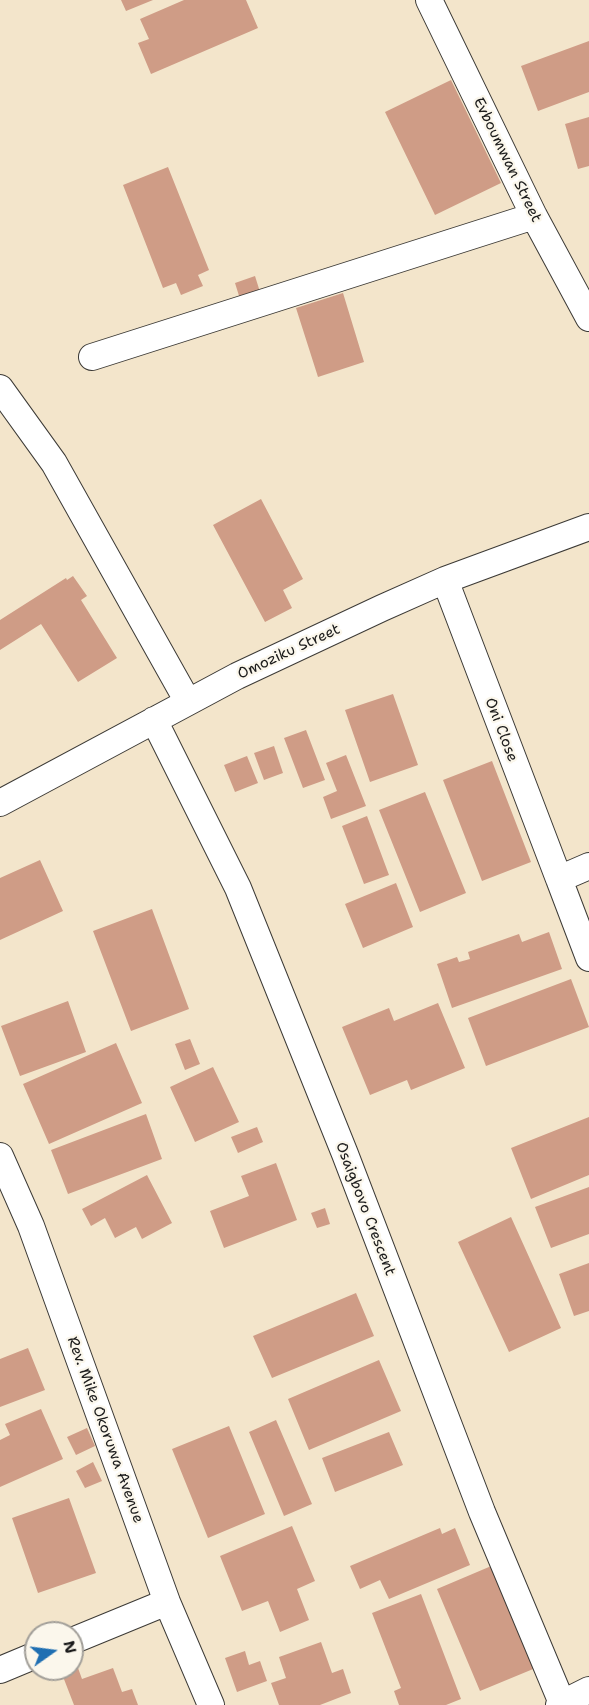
<!DOCTYPE html>
<html>
<head>
<meta charset="utf-8">
<style>
	body { margin:0 }
	#map { position:relative; width:589px; height:1705px; overflow:hidden; background:#f3e5cb; font-family:"Shantell Sans",sans-serif }
	canvas { display:block }
	.north { position:absolute; left:24px; top:1621px; width:60px; height:60px; box-sizing:border-box; background:#fbf7ec; border:2px solid #a29f99; border-radius:50%; rotate:76deg; font-size:16px; font-weight:700; line-height:24px; text-align:center; color:#1c1c1c }
	.north::after { content:''; display:block; margin:auto; width:21px; height:27px; background:#1f6fb2; clip-path:polygon(50% 0,100% 100%,50% 72%,0 100%) }
</style>
</head>
<body>
<div id="map">
<canvas width="589" height="1705"></canvas>
<div class="north">N</div>
</div>
<script>
const ctx = document.querySelector('canvas').getContext('2d');
ctx.lineJoin = 'round';
function paint(path, color) {
  ctx.fillStyle = color;
  ctx.fill(path, 'evenodd');
}
function poly(rows) {
  const path = new Path2D();
  for (const r of rows) {
    path.moveTo(r[0], r[1]);
    for (let i = 2; i < r.length; i += 2) path.lineTo(r[i], r[i + 1]);
  }
  return path;
}
function trace(path, color, width, dash) {
  ctx.strokeStyle = color;
  ctx.lineWidth = width;
  ctx.lineCap = dash ? 'butt' : 'round';
  ctx.setLineDash(dash || []);
  ctx.stroke(path);
}
function write(font, color, halo, rows, align = 'center') {
  ctx.font = font + ' "Shantell Sans",sans-serif';
  ctx.lineWidth = 4.5;
  ctx.setLineDash([]);
  ctx.textBaseline = 'middle';
  ctx.strokeStyle = halo;
  ctx.fillStyle = color;
  for (const [text, x, y, turn = 0] of rows) {
    ctx.save();
    ctx.translate(x, y);
    ctx.rotate((+turn || 0) * Math.PI / 180);
    ctx.textAlign = isNaN(turn) ? turn : align;
    if (halo) ctx.strokeText(text, 0, 0);
    ctx.fillText(text, 0, 0);
    ctx.restore();
  }
}
paint(poly([
	[121,0,153,0,126,11],
	[184,0,246,0,258,28,151,74,138,43,149,39,140,19],
	[589,41,589,92,538,111,521,66],
	[451,80,501,183,435,215,385,112],
	[589,117,589,166,578,169,565,124],
	[168,167,209,270,198,275,203,286,181,295,176,283,163,288,123,185],
	[255,276,260,292,240,299,235,283],
	[343,293,364,362,318,377,296,308],
	[261,499,303,579,283,590,292,608,265,622,213,525],
	[73,576,87,596,81,600,117,658,78,682,41,624,0,650,0,620,66,578,67,580],
	[393,694,418,765,370,782,345,710],
	[306,730,325,780,303,788,284,738],
	[274,746,283,773,264,780,254,753],
	[346,755,366,806,331,819,323,797,337,791,326,763],
	[247,756,258,783,235,792,224,765],
	[492,761,531,862,482,881,443,780],
	[425,792,466,893,420,912,379,810],
	[367,816,389,875,364,884,342,826],
	[40,860,63,911,0,940,0,878],
	[396,883,413,927,363,948,345,904],
	[152,909,189,1009,131,1031,93,931],
	[549,932,562,969,452,1008,437,964,457,957,459,962,470,959,468,952,519,934,522,942],
	[571,979,589,1027,486,1066,468,1018],
	[68,1001,86,1052,20,1076,1,1026],
	[438,1003,465,1068,411,1090,407,1080,370,1095,342,1027,389,1008,394,1021],
	[190,1039,200,1064,185,1070,175,1044],
	[116,1043,142,1103,49,1144,23,1084],
	[213,1067,239,1122,195,1142,170,1087],
	[146,1114,162,1159,68,1194,51,1150],
	[589,1117,589,1175,531,1199,511,1148],
	[257,1127,263,1142,238,1153,231,1137],
	[276,1163,297,1220,224,1248,210,1211,249,1196,241,1176],
	[147,1175,172,1223,142,1239,136,1227,115,1238,105,1218,91,1226,82,1209],
	[589,1187,589,1234,551,1248,535,1207],
	[325,1208,330,1224,317,1228,311,1213],
	[511,1217,561,1328,509,1352,458,1242],
	[589,1263,589,1311,574,1316,559,1274],
	[356,1293,374,1336,272,1378,253,1336],
	[28,1348,45,1390,0,1407,0,1359],
	[379,1360,401,1411,309,1450,288,1399],
	[41,1409,63,1459,0,1487,0,1440,10,1435,5,1424],
	[276,1420,312,1504,284,1516,249,1432],
	[229,1426,265,1514,208,1538,172,1449],
	[87,1428,95,1446,76,1455,67,1437],
	[389,1432,403,1465,335,1492,322,1458],
	[93,1462,102,1481,85,1488,76,1471],
	[69,1498,96,1573,38,1593,12,1518],
	[292,1526,315,1581,297,1589,309,1620,280,1632,268,1601,242,1611,220,1556],
	[440,1528,442,1534,455,1528,470,1565,389,1599,380,1580,360,1589,350,1566],
	[496,1564,538,1667,480,1691,437,1589],
	[421,1594,461,1699,446,1705,399,1705,394,1691,401,1688,372,1613],
	[321,1642,332,1673,343,1669,351,1693,320,1705,279,1705,271,1683,286,1678,279,1657],
	[245,1651,249,1665,260,1661,267,1681,237,1692,225,1658],
	[78,1668,82,1679,113,1668,122,1692,132,1689,138,1705,74,1705,62,1674]
]), '#cf9c86');
const minor = poly([
	[429,0,534,216,589,318],
	[92,357,534,216],
	[0,388,54,463,188,702],
	[445,580,559,879],
	[154,720,238,888,345,1154,482,1512,562,1703],
	[0,803,237,676,382,608,445,580,589,527],
	[589,866,559,879,589,958],
	[0,1156,31,1226,167,1602,211,1705],
	[72,1641,167,1602],
	[0,1670,36,1655],
	[559,1705,589,1690]
]);
trace(minor, '#3c3a36', 28);
trace(minor, '#fff', 26);
write('15px', '#1c1c1c', '#fbf7ec', [
	["Evboumwan Street",507,160,64],
	["Omoziku Street",289,652,-25],
	["Oni Close",501,730,69],
	["Osaigbovo Crescent",365,1209,69],
	["Rev. Mike Okoruwa Avenue",105,1430,70]
]);
</script>
</body>
</html>
